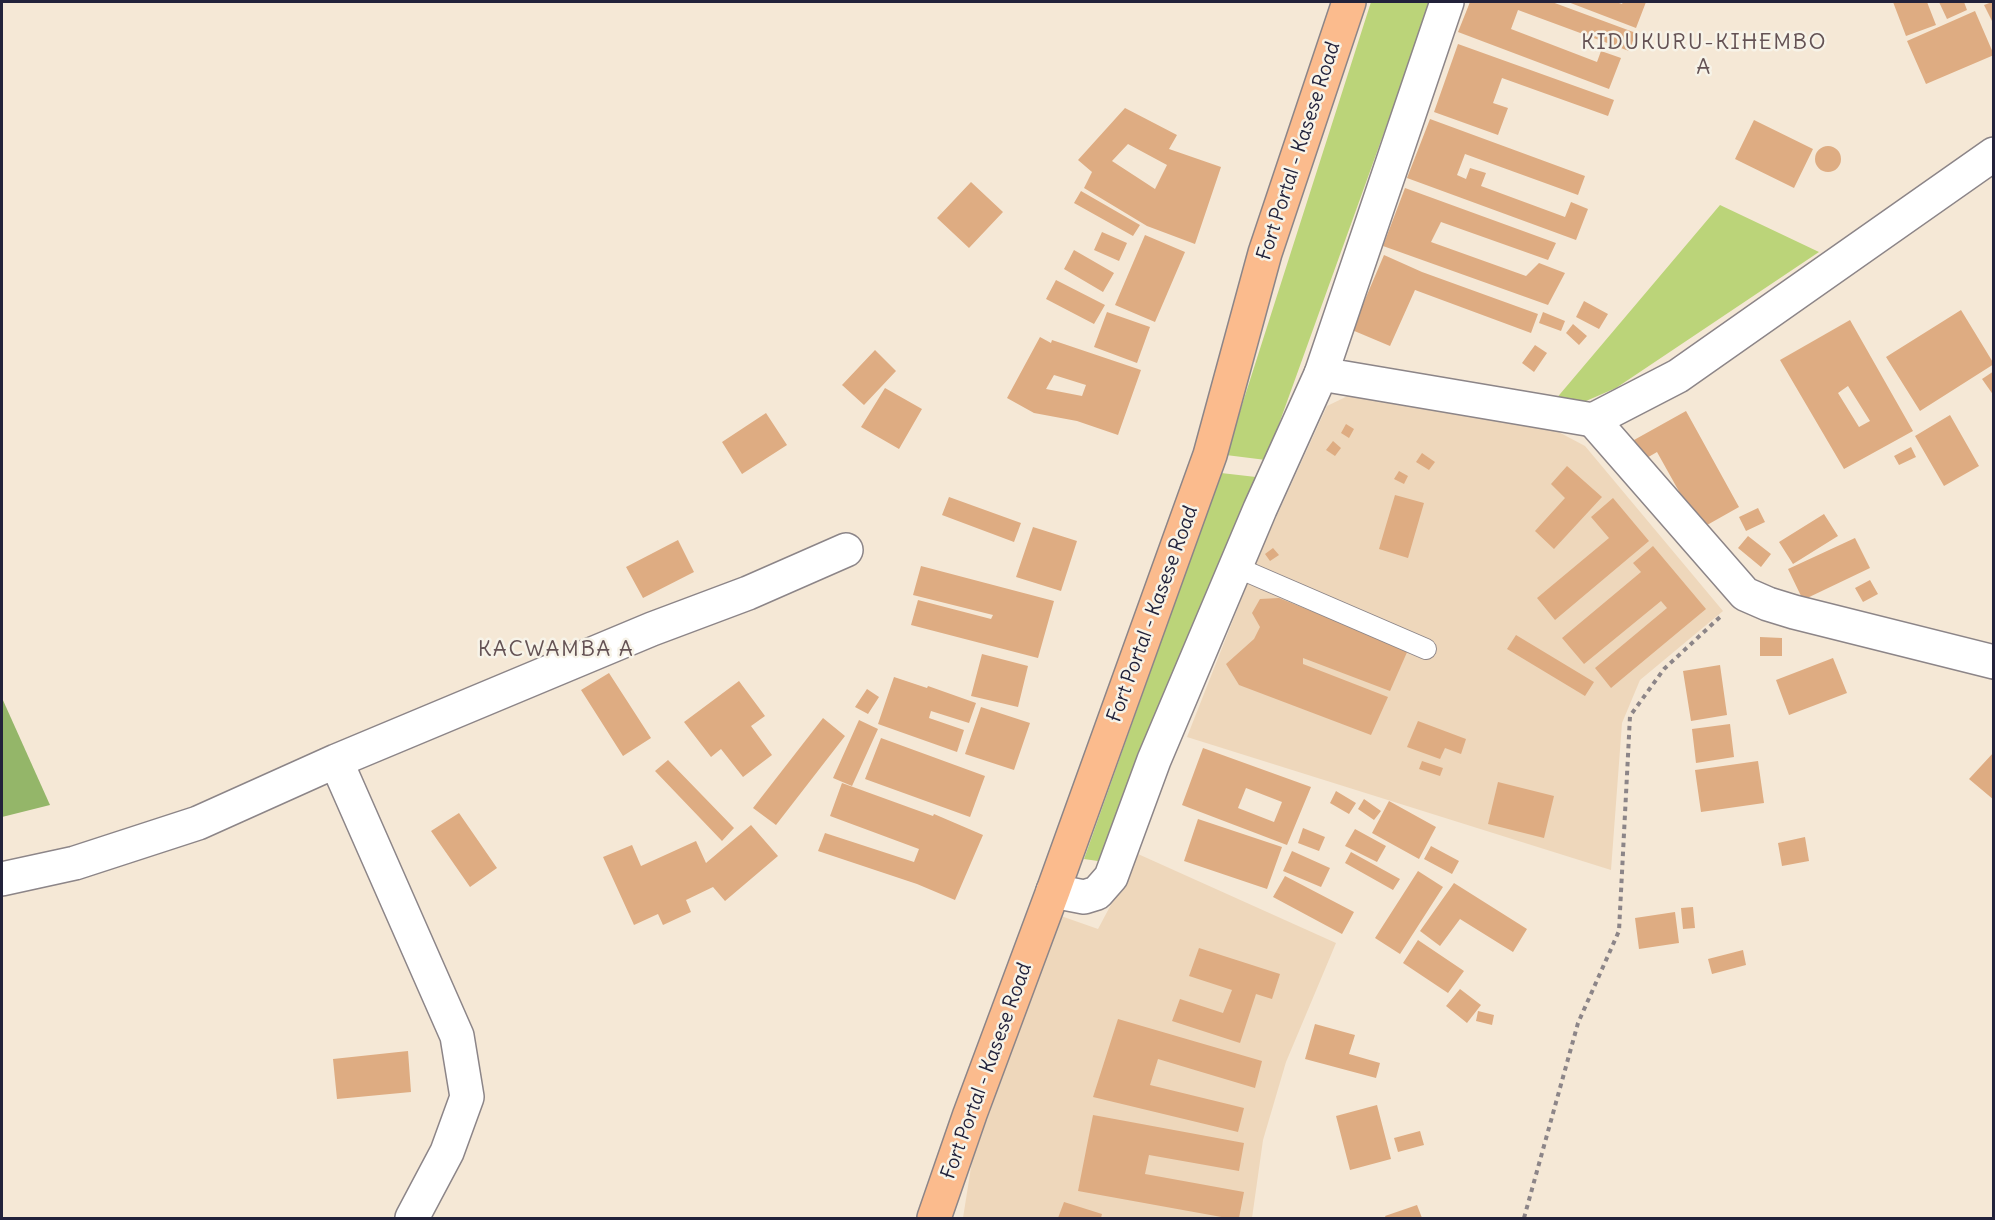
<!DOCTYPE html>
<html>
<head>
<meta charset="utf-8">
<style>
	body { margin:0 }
	#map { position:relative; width:1995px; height:1220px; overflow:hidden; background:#f5e8d6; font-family:Delius,sans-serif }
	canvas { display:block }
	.frame { position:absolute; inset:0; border:3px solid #22223b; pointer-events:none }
</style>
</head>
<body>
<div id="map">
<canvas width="1995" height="1220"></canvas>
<div class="frame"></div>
</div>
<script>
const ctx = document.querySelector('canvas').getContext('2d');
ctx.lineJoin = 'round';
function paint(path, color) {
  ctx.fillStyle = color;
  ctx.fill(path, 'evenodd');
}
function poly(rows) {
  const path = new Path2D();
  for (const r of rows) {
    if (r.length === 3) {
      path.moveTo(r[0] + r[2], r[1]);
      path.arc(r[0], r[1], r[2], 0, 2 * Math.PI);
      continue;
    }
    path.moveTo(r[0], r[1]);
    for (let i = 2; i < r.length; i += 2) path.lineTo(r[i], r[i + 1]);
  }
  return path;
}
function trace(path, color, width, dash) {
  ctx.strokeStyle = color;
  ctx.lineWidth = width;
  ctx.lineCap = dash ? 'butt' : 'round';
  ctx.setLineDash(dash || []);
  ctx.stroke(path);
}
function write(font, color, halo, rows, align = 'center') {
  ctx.font = font + ' Delius,sans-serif';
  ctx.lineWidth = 5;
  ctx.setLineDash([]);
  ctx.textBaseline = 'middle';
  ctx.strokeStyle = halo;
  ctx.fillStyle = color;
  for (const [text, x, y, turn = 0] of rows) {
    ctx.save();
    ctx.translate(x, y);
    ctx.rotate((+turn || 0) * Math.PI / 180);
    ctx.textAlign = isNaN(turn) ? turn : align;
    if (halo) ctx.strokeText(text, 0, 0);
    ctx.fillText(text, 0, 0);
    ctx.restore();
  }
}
paint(poly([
	[1356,392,1553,429,1585,446,1723,611,1640,680,1622,723,1611,870,1187,737,1257,559,1327,406],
	[1138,854,1336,943,1286,1062,1263,1140,1252,1218,963,1218,972,1161,1061,916,1098,929]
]), '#eed7bb');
paint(poly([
	[1371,2,1431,2,1266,460,1226,455],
	[1720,205,1819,252,1616,388,1586,401,1555,400],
	[1221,473,1256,477,1098,861,1084,859]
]), '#bbd479');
paint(poly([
	[2,698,50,805,2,817]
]), '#94b669');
paint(poly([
	[1470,2,1552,2,1636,33,1629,51,1518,10,1511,29,1597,62,1601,51,1621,58,1609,89,1458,32],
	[1568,2,1616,2,1622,4,1623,2,1646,2,1636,28],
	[1893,2,1927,2,1936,25,1906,36],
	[1939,2,1964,2,1967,10,1947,19],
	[1992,2,1994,2,1994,25,1984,5],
	[1975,11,1994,55,1926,84,1907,41],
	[1458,44,1614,100,1608,116,1502,78,1493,103,1508,108,1498,135,1434,112],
	[1125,108,1177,135,1169,149,1221,167,1195,244,1147,226,1084,188,1092,172,1078,160],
	[1128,144,1167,165,1155,189,1112,161],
	[1430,119,1585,176,1578,195,1465,154,1457,175,1466,179,1470,168,1486,173,1481,186,1565,217,1571,202,1588,209,1576,240,1407,178],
	[1754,120,1813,149,1794,188,1735,159],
	[1828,159,13],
	[971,182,1003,212,969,248,937,218],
	[1405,188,1556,243,1548,260,1441,222,1431,242,1526,276,1539,263,1565,273,1548,305,1383,246],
	[1081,191,1140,225,1133,236,1074,203],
	[1102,232,1127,243,1119,261,1094,250],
	[1145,235,1185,252,1155,322,1115,305],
	[1074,250,1114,273,1103,292,1064,269],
	[1384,255,1422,272,1538,314,1531,333,1415,290,1390,346,1352,330],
	[1056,280,1105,305,1094,324,1046,299],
	[1584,301,1608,314,1599,329,1576,317],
	[1961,310,1994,364,1920,411,1886,357],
	[1107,312,1150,327,1137,363,1094,347],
	[1543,312,1565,321,1561,331,1539,323],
	[1850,320,1913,431,1844,469,1780,360],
	[1848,386,1870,421,1859,427,1838,393],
	[1573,324,1587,336,1579,345,1566,333],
	[1040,337,1051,343,1052,340,1141,370,1118,435,1077,421,1034,413,1007,398],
	[1054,375,1086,385,1082,396,1046,389],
	[1535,345,1547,353,1534,372,1522,363],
	[875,350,896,371,864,405,842,385],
	[1994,371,1994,396,1982,379],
	[885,388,922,409,899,449,861,427],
	[1686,411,1739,507,1700,529,1657,452,1645,459,1634,440],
	[766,413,787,445,742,474,722,442],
	[1950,415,1979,466,1944,486,1915,436],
	[1346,424,1354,429,1349,438,1341,433],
	[1333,441,1341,448,1335,456,1326,450],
	[1911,447,1916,457,1899,465,1894,456],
	[1422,453,1435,462,1429,470,1416,462],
	[1567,466,1602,497,1554,549,1535,531,1565,498,1551,484],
	[1399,471,1408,476,1404,484,1394,479],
	[1395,495,1424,503,1408,558,1379,549],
	[949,497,1021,523,1014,542,942,515],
	[1613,498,1649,541,1555,620,1537,598,1609,538,1591,517],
	[1758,508,1765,522,1746,531,1739,517],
	[1824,514,1838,536,1793,564,1779,542],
	[1033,527,1077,541,1061,591,1016,577],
	[1748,536,1771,554,1761,567,1738,548],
	[1855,538,1870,568,1803,600,1788,569],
	[678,540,694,572,643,598,626,567],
	[1653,546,1706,609,1611,688,1595,668,1667,608,1661,601,1584,664,1562,638,1641,572,1633,563],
	[1273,548,1279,555,1270,561,1265,554],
	[921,566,1054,601,1038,658,911,625,918,600,991,619,993,615,913,595],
	[1870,580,1878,594,1863,602,1855,588],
	[1279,598,1408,650,1390,691,1303,658,1303,664,1388,697,1371,735,1239,685,1226,664,1254,639,1260,627,1252,613,1260,599],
	[1516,635,1594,682,1585,696,1507,649],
	[1760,637,1782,638,1782,656,1760,656],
	[982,654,1028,666,1018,707,971,696],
	[1833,658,1847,693,1789,715,1776,680],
	[1720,665,1727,715,1691,721,1683,671],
	[609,673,651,738,623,756,581,690],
	[894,677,927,688,928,686,976,703,969,723,931,711,929,718,964,730,957,752,878,724],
	[739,681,765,716,751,726,772,755,743,777,721,749,711,757,684,722],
	[867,689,879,697,868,714,855,707],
	[981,707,1030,723,1014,770,965,754],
	[823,718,845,736,776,825,753,808],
	[859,720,878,729,852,786,833,778],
	[1418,721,1466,739,1461,754,1445,748,1440,759,1407,747],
	[1730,724,1734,757,1696,763,1692,729],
	[881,738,985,776,970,817,865,779],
	[1203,748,1311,787,1287,845,1182,805],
	[1246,788,1282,802,1274,822,1238,808],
	[1994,752,1994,800,1969,779],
	[668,760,734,828,722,841,655,771],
	[1422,761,1443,768,1440,776,1419,769],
	[1758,761,1764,803,1701,812,1695,770],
	[1498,782,1554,796,1544,838,1488,824],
	[842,783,933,816,934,814,983,835,955,900,917,884,818,851,825,833,914,862,919,849,830,816],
	[1336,791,1356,803,1349,814,1330,803],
	[1364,799,1381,811,1374,820,1358,809],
	[1389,801,1436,827,1419,859,1372,833],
	[459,813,497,868,470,887,431,831],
	[1198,819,1282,847,1267,889,1184,861],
	[751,825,778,856,725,901,713,887,686,900,691,912,663,925,658,914,634,925,603,857,632,845,641,866,696,841,706,863],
	[1303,828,1325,837,1319,851,1298,843],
	[1355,829,1386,846,1377,862,1345,846],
	[1805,837,1809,861,1782,866,1778,843],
	[1431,846,1459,861,1452,874,1424,859],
	[1292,851,1330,868,1321,887,1283,871],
	[1351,852,1400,879,1393,890,1345,863],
	[1418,871,1443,887,1400,954,1375,938],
	[1285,876,1354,912,1342,934,1273,897],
	[1454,883,1527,929,1513,952,1460,919,1440,946,1420,931],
	[1693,907,1695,928,1683,929,1681,908],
	[1675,912,1679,943,1639,949,1635,918],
	[1418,940,1464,971,1448,993,1403,963],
	[1199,948,1280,974,1272,999,1256,994,1240,1043,1172,1021,1180,999,1223,1013,1232,990,1189,976],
	[1743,950,1746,965,1712,974,1708,959],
	[1460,989,1481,1005,1467,1023,1446,1006],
	[1478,1011,1494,1015,1492,1025,1476,1021],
	[1118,1019,1262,1061,1255,1088,1158,1059,1150,1085,1244,1108,1238,1132,1093,1097],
	[1315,1024,1355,1035,1349,1054,1380,1063,1376,1078,1305,1059],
	[408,1051,411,1092,337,1099,333,1059],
	[1377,1105,1391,1159,1350,1170,1336,1116],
	[1093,1115,1244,1143,1239,1171,1149,1155,1145,1174,1244,1192,1239,1218,1227,1218,1078,1191],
	[1420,1131,1424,1145,1398,1152,1394,1138],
	[1064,1202,1102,1214,1101,1218,1058,1218],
	[1417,1205,1422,1218,1386,1218,1385,1216]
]), '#deac82');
const service = poly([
	[1236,567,1426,649]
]);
const minor = poly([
	[1593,420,1745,594,1768,604,1794,612,1994,662],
	[336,761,457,1036,467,1097,447,1152,412,1218],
	[2,879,75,863,198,823,336,761,652,629,748,593,846,550],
	[1053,891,1084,897,1097,893,1111,877,1154,760,1260,509,1321,374]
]);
const tertiary = poly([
	[1447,2,1321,374,1593,420,1678,376,1994,154]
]);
const trunk = poly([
	[934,1218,970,1114,1053,891,1210,455,1265,253,1349,2]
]);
trace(service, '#8c8588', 22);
trace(minor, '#8c8588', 36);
trace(tertiary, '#8c8588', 36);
trace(trunk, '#8c8588', 36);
trace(poly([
	[1524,1218,1578,1023,1619,931,1630,716,1664,669,1720,617]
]), '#8c8588', 4, [4.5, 4.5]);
trace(service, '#fff', 20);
trace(minor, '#fff', 33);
trace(tertiary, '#fff', 33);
trace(trunk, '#fbbb8d', 33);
write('20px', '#22223b', '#f7f3e8', [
	["Fort Portal - Kasese Road",1299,151,-72],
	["Fort Portal - Kasese Road",1153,614,-70],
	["Fort Portal - Kasese Road",987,1071,-70]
]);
ctx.letterSpacing = '1.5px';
write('22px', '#645254', '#f7f3e8', [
	["KIDUKURU-KIHEMBO",1704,43],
	["A",1704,68],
	["KACWAMBA A",556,650]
]);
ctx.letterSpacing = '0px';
</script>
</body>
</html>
